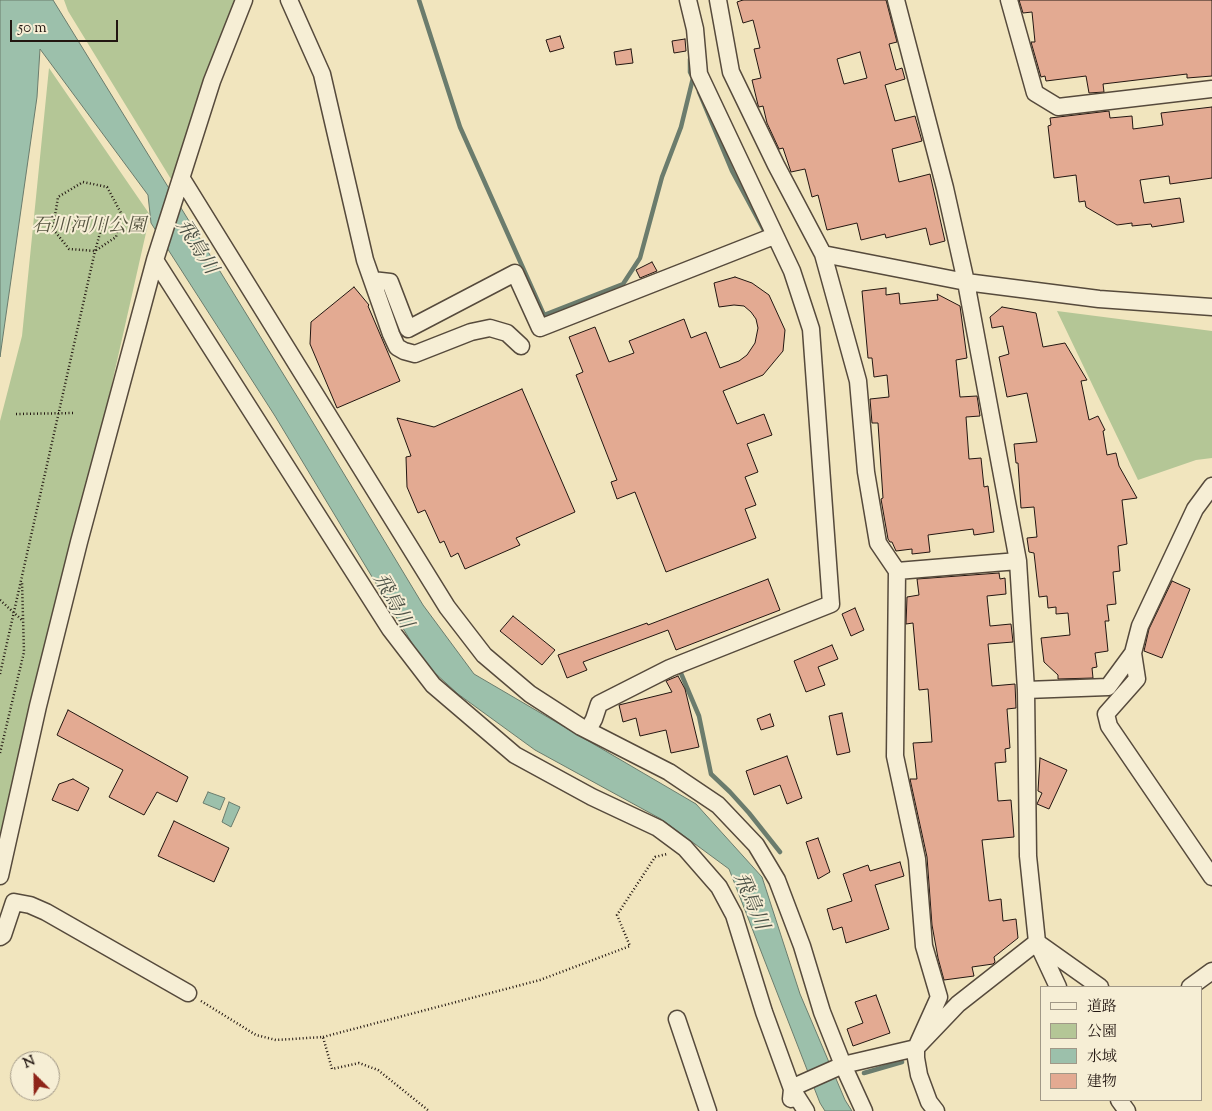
<!DOCTYPE html>
<html>
<head>
<meta charset="utf-8">
<style>
	body { margin:0 }
	#map { position:relative; width:1212px; height:1111px; overflow:hidden; background:#f1e5be; font-family:"Sorts Mill Goudy","Noto Serif JP",serif }
	canvas { display:block }
	.legend { position:absolute; left:1040px; top:986px; width:162px; height:115px; box-sizing:border-box; background:#f6eed5; border:1px solid #a19887; margin:0; padding:6px 9px; list-style:none; font-size:15px; color:#221611 }
	.legend li { display:flex; align-items:center; gap:10px; height:25px }
	.legend b { width:25px; border:1px solid #a19887 }
	.north { position:absolute; left:10px; top:1051px; width:50px; height:50px; box-sizing:border-box; background:#f6eed5; border:1px solid #a19887; border-radius:50%; rotate:337deg; font-size:14px; font-weight:700; line-height:20px; text-align:center; color:#221611 }
	.north::after { content:''; display:block; margin:auto; width:18px; height:22px; background:#8f2418; clip-path:polygon(50% 0,100% 100%,50% 72%,0 100%) }
	.scale { position:absolute; left:10px; top:20px; width:108px; height:22px; box-sizing:border-box; border:2px solid #221611; border-top:0; padding-left:6px; font-size:15px; line-height:18px; white-space:nowrap; color:#221611; -webkit-text-stroke:4px #f6eed5; paint-order:stroke }
</style>
</head>
<body>
<div id="map">
<canvas width="1212" height="1111"></canvas>
<ul class="legend">
<li><b style="height:6px;background:#f6eed5"></b>道路</li>
<li><b style="height:14px;background:#b4c696"></b>公園</li>
<li><b style="height:14px;background:#9cc0ab"></b>水域</li>
<li><b style="height:14px;background:#e3aa92"></b>建物</li>
</ul>
<div class="north">N</div>
<div class="scale">50 m</div>
</div>
<script>
const ctx = document.querySelector('canvas').getContext('2d');
ctx.lineJoin = 'round';
function paint(path, color) {
  ctx.fillStyle = color;
  ctx.fill(path, 'evenodd');
}
function poly(rows) {
  const path = new Path2D();
  for (const r of rows) {
    path.moveTo(r[0], r[1]);
    for (let i = 2; i < r.length; i += 2) path.lineTo(r[i], r[i + 1]);
  }
  return path;
}
function trace(path, color, width, dash) {
  ctx.strokeStyle = color;
  ctx.lineWidth = width;
  ctx.lineCap = dash ? 'butt' : 'round';
  ctx.setLineDash(dash || []);
  ctx.stroke(path);
}
function write(font, color, halo, rows, align = 'center') {
  ctx.font = font + ' "Sorts Mill Goudy","Noto Serif JP",serif';
  ctx.lineWidth = 4;
  ctx.setLineDash([]);
  ctx.textBaseline = 'middle';
  ctx.strokeStyle = halo;
  ctx.fillStyle = color;
  for (const [text, x, y, turn = 0] of rows) {
    ctx.save();
    ctx.translate(x, y);
    ctx.rotate((+turn || 0) * Math.PI / 180);
    ctx.textAlign = isNaN(turn) ? turn : align;
    if (halo) ctx.strokeText(text, 0, 0);
    ctx.fillText(text, 0, 0);
    ctx.restore();
  }
}
paint(poly([
	[64,0,235,0,174,184,68,11],
	[49,68,150,215,0,879,0,421,22,336],
	[1057,311,1212,331,1212,458,1196,460,1138,480]
]), '#b4c696');
const water = poly([
	[0,0,53,0,306,411,423,605,474,674,696,804,762,877,800,994,845,1100,852,1111,825,1111,820,1103,729,869,661,819,535,750,458,694,424,663,275,416,151,223,148,195,40,49,37,97,0,357,0,0],
	[208,792,225,798,220,810,203,803,208,792],
	[229,802,240,807,231,827,222,822,229,802]
]);
paint(water, '#9cc0ab');
trace(water, '#6b7c6d', 1);
trace(poly([
	[419,0,460,127,544,315,623,284,640,258,662,177,681,127,693,78],
	[690,59,690,72,693,78],
	[699,92,732,171,767,236],
	[680,671,699,716,711,774,730,792,749,813,780,852],
	[864,1073,902,1062]
]), '#6b7c6d', 4.5);
const building = poly([
	[743,0,886,0,897,42,889,44,896,70,902,68,905,79,885,85,895,121,915,116,922,141,892,149,899,182,930,174,945,241,930,245,926,228,886,238,885,234,861,240,857,223,827,230,818,195,812,197,805,169,791,172,783,148,779,149,767,123,763,106,759,107,758,105,752,80,761,78,754,49,760,48,753,20,743,23,737,2,743,0],
	[860,52,867,78,844,84,837,59,860,52],
	[1019,0,1212,0,1212,76,1187,78,1187,74,1103,84,1104,92,1089,93,1086,76,1046,81,1045,76,1041,77,1031,42,1035,42,1032,12,1023,13,1019,0],
	[560,36,564,48,550,52,546,40,560,36],
	[685,39,686,51,674,53,672,41,685,39],
	[631,49,633,63,616,65,614,52,631,49],
	[1212,107,1212,178,1170,184,1169,176,1140,180,1144,203,1180,198,1184,222,1152,227,1151,224,1132,226,1132,223,1117,225,1086,207,1085,201,1079,202,1076,175,1054,178,1048,126,1051,125,1050,118,1109,111,1110,118,1132,116,1133,129,1163,125,1161,113,1212,107],
	[652,262,657,271,640,278,636,270,652,262],
	[735,277,752,283,769,295,785,330,783,351,763,375,723,391,737,424,764,414,772,435,747,444,758,472,745,477,756,505,745,509,756,538,666,572,635,492,617,499,611,482,617,480,576,375,583,372,569,337,595,327,609,362,634,353,629,341,684,319,691,338,706,332,720,368,739,361,747,355,755,343,758,328,756,319,751,312,744,306,734,305,719,307,714,283,735,277],
	[354,287,369,305,368,306,400,381,337,408,310,344,311,322,354,287],
	[886,288,886,295,899,293,900,304,938,300,937,294,960,306,967,358,956,360,960,397,977,396,978,402,980,416,966,417,969,459,981,458,984,487,988,486,994,532,974,535,973,529,928,535,930,552,912,554,912,549,896,551,892,542,890,542,888,539,881,499,883,498,878,423,872,423,870,399,889,397,887,375,874,377,872,358,868,358,862,291,886,288],
	[1002,307,1036,313,1043,347,1065,343,1087,380,1081,381,1089,420,1098,416,1105,430,1103,431,1107,455,1116,453,1119,466,1137,498,1122,500,1127,544,1118,546,1120,571,1113,572,1116,604,1107,605,1109,621,1105,621,1108,651,1095,653,1097,667,1092,668,1093,678,1058,679,1058,675,1044,662,1041,638,1070,635,1068,613,1056,614,1056,607,1048,608,1047,596,1039,597,1034,553,1029,552,1027,538,1037,537,1034,507,1021,508,1018,463,1016,463,1014,444,1037,442,1027,393,1007,397,999,357,1009,354,1003,326,992,328,990,317,1002,307],
	[522,389,575,512,516,538,520,545,465,569,458,553,451,557,444,541,440,543,425,510,418,513,407,487,406,457,411,456,397,418,434,427,522,389],
	[999,573,1000,579,1005,578,1006,594,987,596,990,626,1011,624,1013,642,988,644,992,686,1015,684,1016,708,1007,709,1010,748,1005,749,1006,762,995,763,998,801,1011,800,1014,837,982,840,989,901,1001,899,1003,921,1016,919,1018,938,994,957,995,962,993,964,972,967,974,976,944,980,938,958,932,925,927,857,910,779,917,779,913,743,932,742,928,689,919,690,913,623,906,624,907,597,919,595,917,579,999,573],
	[768,579,780,610,676,650,668,630,583,662,587,670,567,678,558,655,647,623,648,625,768,579],
	[1172,581,1190,589,1162,658,1144,651,1149,629,1172,581],
	[855,608,864,630,851,636,842,614,855,608],
	[513,616,555,650,542,665,500,631,513,616],
	[832,645,838,659,818,667,825,685,806,692,794,661,832,645],
	[678,676,685,689,699,747,671,753,666,730,640,736,636,718,623,722,619,705,672,692,666,681,678,676],
	[68,710,188,777,177,802,157,792,144,815,109,797,123,770,57,735,68,710],
	[842,713,850,752,837,755,829,716,842,713],
	[770,714,774,726,761,730,757,719,770,714],
	[787,756,802,798,787,804,780,785,754,795,746,771,787,756],
	[1040,758,1067,770,1049,809,1037,804,1042,793,1038,791,1040,758],
	[73,779,89,788,78,811,52,800,59,784,73,779],
	[174,821,229,848,214,882,158,856,174,821],
	[818,838,830,872,818,879,806,842,818,838],
	[900,862,904,876,875,885,889,929,846,943,842,927,833,930,827,909,852,901,843,874,868,865,870,871,900,862],
	[876,995,890,1033,853,1046,847,1029,863,1023,855,1002,876,995]
]);
paint(building, '#e3aa92');
trace(building, '#221611', 1);
const minor = poly([
	[289,0,322,74,365,260,391,334,397,347,404,351,415,354,471,332,490,328,507,333,521,346],
	[718,0,731,72,776,165,823,254,858,381,866,472,878,543,897,571,895,756,917,859,924,946,939,997,916,1048,916,1058,919,1075,929,1102,936,1111],
	[896,0,945,188,966,282,1018,561,1026,690,1028,856,1037,942,1058,987],
	[1009,0,1035,93,1058,107,1212,89],
	[182,179,447,607,484,655,530,694,581,727,669,772,718,805,756,845,777,880,802,946,822,1012,843,1065,864,1111],
	[823,254,966,282,1099,299,1212,307],
	[155,260,390,629,433,685,515,755,592,797,658,828,685,848,719,887,734,915,764,1012,792,1089,806,1111],
	[372,280,390,282,408,329,515,273,540,328,774,236],
	[1212,486,1195,509,1140,626,1133,653,1137,679,1106,714,1109,726,1212,877],
	[897,571,1018,561],
	[1026,690,1108,687,1133,653],
	[588,730,594,719,599,704,670,668,831,604,811,329,792,271,699,74,695,29,688,0],
	[0,876,38,706,79,542,155,260,212,81,244,0],
	[0,937,3,935,14,902,30,905,46,912,188,993],
	[1038,943,1100,987],
	[1190,987,1212,971],
	[677,1019,708,1111],
	[791,1099,792,1089,798,1085,843,1065,916,1048,958,1004,1037,942],
	[1119,1100,1127,1111]
]);
trace(minor, '#564a3c', 19);
trace(poly([
	[83,182,107,187,121,213,116,237,95,251,69,249,53,229,58,197,83,182],
	[16,414,74,413],
	[0,600,23,621],
	[0,674,95,251,105,215],
	[0,753,24,652,22,582],
	[201,1001,256,1035,276,1040,323,1037,332,1069,359,1063,378,1070,429,1111],
	[323,1037,540,980,630,946,617,915,655,857,667,854]
]), '#221611', 2.5, [1, 2.5]);
trace(minor, '#f6eed5', 16);
write('italic 19px', '#555440', '#f6eed5', [
	["石川河川公園",89,228]
]);
write('italic 20px', '#4d5247', '#f6eed5', [
	["飛鳥川",195,248,58],
	["飛鳥川",391,602,61],
	["飛鳥川",749,902,67]
]);
</script>
</body>
</html>
